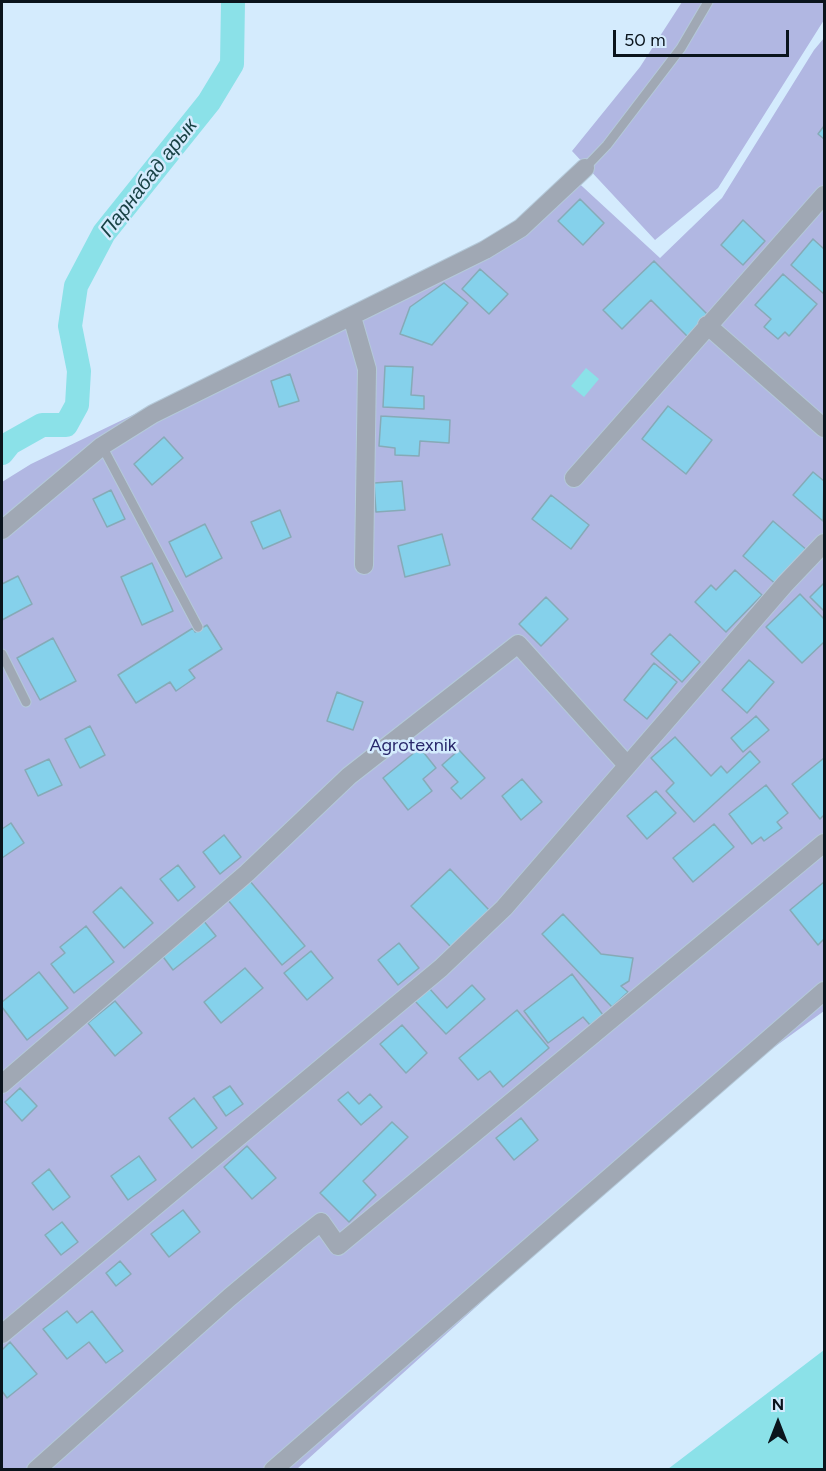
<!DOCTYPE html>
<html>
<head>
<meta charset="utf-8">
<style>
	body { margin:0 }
	#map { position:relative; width:826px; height:1471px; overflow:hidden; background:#d4ebfd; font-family:Figtree,sans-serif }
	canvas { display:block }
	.frame { position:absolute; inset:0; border:3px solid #0a141c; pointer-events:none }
	.north { position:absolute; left:748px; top:1393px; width:60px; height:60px; -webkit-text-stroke:4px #d4ebfd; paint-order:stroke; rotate:0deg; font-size:16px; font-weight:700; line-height:24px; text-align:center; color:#0a141c }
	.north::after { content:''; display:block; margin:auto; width:21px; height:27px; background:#0a141c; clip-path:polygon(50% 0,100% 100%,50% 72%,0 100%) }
	.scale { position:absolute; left:613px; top:30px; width:176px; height:27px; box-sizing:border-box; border:3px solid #0a141c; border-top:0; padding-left:8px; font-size:18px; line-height:21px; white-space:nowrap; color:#0a141c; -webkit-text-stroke:4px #d4ebfd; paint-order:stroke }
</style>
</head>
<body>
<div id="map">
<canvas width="826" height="1471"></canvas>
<div class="frame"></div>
<div class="north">N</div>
<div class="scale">50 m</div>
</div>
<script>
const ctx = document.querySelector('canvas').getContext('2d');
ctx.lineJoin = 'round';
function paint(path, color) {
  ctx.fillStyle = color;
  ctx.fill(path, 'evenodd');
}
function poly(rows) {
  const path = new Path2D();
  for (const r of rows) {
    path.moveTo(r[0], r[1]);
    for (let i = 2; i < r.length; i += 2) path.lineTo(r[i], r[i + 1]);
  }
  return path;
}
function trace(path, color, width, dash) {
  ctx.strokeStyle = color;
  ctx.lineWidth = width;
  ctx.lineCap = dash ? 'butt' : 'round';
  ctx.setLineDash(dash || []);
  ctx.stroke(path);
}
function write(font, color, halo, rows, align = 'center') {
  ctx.font = font + ' Figtree,sans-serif';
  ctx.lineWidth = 5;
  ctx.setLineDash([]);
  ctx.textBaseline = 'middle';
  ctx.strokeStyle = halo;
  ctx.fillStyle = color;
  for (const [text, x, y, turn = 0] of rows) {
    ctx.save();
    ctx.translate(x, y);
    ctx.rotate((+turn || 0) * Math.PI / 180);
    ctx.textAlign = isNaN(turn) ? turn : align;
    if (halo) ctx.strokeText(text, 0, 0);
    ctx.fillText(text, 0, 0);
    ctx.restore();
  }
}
paint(poly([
	[682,2,824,2,824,20,718,188,655,240,572,151,640,67],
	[824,38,824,1011,718,1088,297,1469,2,1469,2,482,31,464,521,228,571,176,660,258,722,198,814,50]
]), '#b1b7e2');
paint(poly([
	[586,368,599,379,584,397,571,386],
	[824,1350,824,1469,668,1469]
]), '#8be1e8');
trace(poly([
	[2,453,10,443,42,425,66,425,77,405,79,371,70,326,76,286,104,233,209,102,232,64,233,2]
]), '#8be1e8', 24);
const building = poly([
	[824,126,824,139,818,134,824,126],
	[580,199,604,223,583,245,558,221,580,199],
	[743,220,765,241,743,265,721,245,743,220],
	[813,239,824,249,824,294,791,265,813,239],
	[654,261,709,316,688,337,651,300,622,329,603,310,654,261],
	[480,269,508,294,489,314,462,289,480,269],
	[783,274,817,304,789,336,785,332,778,339,764,327,771,319,755,305,783,274],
	[444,283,468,303,432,345,400,334,410,307,444,283],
	[385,366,413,367,411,395,424,396,424,409,383,407,385,366],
	[290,374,299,401,279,407,271,381,290,374],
	[668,406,712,440,686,474,642,439,668,406],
	[381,416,450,420,449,443,420,441,419,456,395,455,395,448,379,446,381,416],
	[164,437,183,458,152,485,134,464,164,437],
	[813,472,824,481,823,521,793,495,813,472],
	[402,481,405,510,376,512,374,483,402,481],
	[111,490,125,519,107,527,93,499,111,490],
	[551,495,589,525,571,549,532,519,551,495],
	[280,510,291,537,263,549,251,522,280,510],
	[773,521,808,551,778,586,743,556,773,521],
	[205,524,222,558,186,577,169,542,205,524],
	[442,534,450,565,405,577,398,546,442,534],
	[152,563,173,611,142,625,121,577,152,563],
	[735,570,762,595,726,632,695,602,711,585,716,590,735,570],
	[18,576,32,604,2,620,2,584,18,576],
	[824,583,824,611,810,597,824,583],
	[800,594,824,619,824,642,802,663,766,627,800,594],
	[546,597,568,619,541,646,519,624,546,597],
	[207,625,222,649,189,670,195,678,176,691,170,682,136,703,118,675,193,628,195,632,207,625],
	[670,634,700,662,682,682,651,654,670,634],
	[53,638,76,681,40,700,17,658,53,638],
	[749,660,774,682,747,713,722,690,749,660],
	[654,663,677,682,647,719,624,700,654,663],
	[337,692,363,702,353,730,327,721,337,692],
	[756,716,769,730,743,752,731,738,756,716],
	[90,726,105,755,80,768,65,739,90,726],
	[675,737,711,776,721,766,727,773,750,751,760,762,694,822,666,791,674,783,651,758,675,737],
	[420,748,436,768,423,779,432,791,408,810,383,778,420,748],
	[459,750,485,778,461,799,451,788,458,782,442,765,459,750],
	[824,758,824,815,820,819,792,784,824,758],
	[49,759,62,785,38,796,25,770,49,759],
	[522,779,542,802,521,820,502,796,522,779],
	[766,785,788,813,777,822,782,828,764,841,761,837,752,844,729,814,766,785],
	[656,791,676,813,647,839,627,816,656,791],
	[11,823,24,843,2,858,2,829,11,823],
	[714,824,734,847,693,882,673,858,714,824],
	[224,835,241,857,220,874,203,852,224,835],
	[178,865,195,887,178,901,160,879,178,865],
	[450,869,489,910,451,947,411,906,450,869],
	[249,880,305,946,282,965,227,899,249,880],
	[824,882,824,939,818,945,790,910,824,882],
	[121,887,153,923,124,948,93,912,121,887],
	[563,914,601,954,633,958,629,981,621,986,628,992,612,1007,542,934,563,914],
	[203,920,216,936,173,970,161,954,203,920],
	[86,926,114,962,74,993,51,964,65,953,60,947,86,926],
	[399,943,419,968,398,985,378,960,399,943],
	[311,951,333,978,307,1000,284,973,311,951],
	[245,968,263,988,221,1023,204,1002,245,968],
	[39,972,68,1008,27,1040,2,1007,2,1002,39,972],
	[572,974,603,1015,590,1025,583,1017,548,1043,524,1011,572,974],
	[472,985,485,999,446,1034,415,1001,429,988,447,1008,472,985],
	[115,1001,142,1033,115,1056,88,1023,115,1001],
	[517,1010,549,1048,503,1087,490,1071,478,1080,459,1058,517,1010],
	[402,1025,427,1053,406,1073,380,1044,402,1025],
	[230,1086,243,1104,226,1116,213,1097,230,1086],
	[20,1088,37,1106,22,1121,5,1102,20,1088],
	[348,1092,359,1104,370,1094,382,1107,361,1125,338,1100,348,1092],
	[194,1098,217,1128,192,1148,169,1118,194,1098],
	[521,1118,538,1140,514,1160,496,1138,521,1118],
	[392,1122,408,1137,363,1181,376,1195,349,1222,320,1193,392,1122],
	[247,1146,276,1178,252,1199,224,1167,247,1146],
	[139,1156,156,1180,128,1200,111,1176,139,1156],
	[49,1169,70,1197,53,1210,32,1183,49,1169],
	[183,1210,200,1232,169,1257,151,1234,183,1210],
	[62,1222,78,1242,61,1255,45,1235,62,1222],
	[120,1261,131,1274,116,1286,106,1273,120,1261],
	[67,1311,77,1323,92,1311,123,1351,106,1363,89,1342,67,1359,43,1329,67,1311],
	[10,1342,37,1374,7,1398,2,1391,2,1350,10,1342]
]);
paint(building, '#85d1eb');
trace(building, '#86aab7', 1.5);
const service = poly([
	[585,168,607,145,681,48,708,2],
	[102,446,198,627],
	[2,654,26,702]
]);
const minor = poly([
	[352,317,367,369,364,565],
	[707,325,824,428],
	[574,478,824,195],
	[2,530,102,446,153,414,485,250,521,228,585,168],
	[2,1084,247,873,349,776,518,644,627,765],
	[2,1334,441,968,504,908,785,584,824,543],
	[36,1470,230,1297,297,1241,321,1222,338,1246,824,843],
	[273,1470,824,991]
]);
trace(service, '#b4c9d9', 11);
trace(minor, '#b4c9d9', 20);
trace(service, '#a0a8b4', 9);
trace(minor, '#a0a8b4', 18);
write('18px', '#29286b', '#d4ebfd', [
	["Agrotexnik",413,746]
]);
write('italic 20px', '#194245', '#d4ebfd', [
	["Парнабад арык",149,178,-52]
]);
</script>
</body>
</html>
